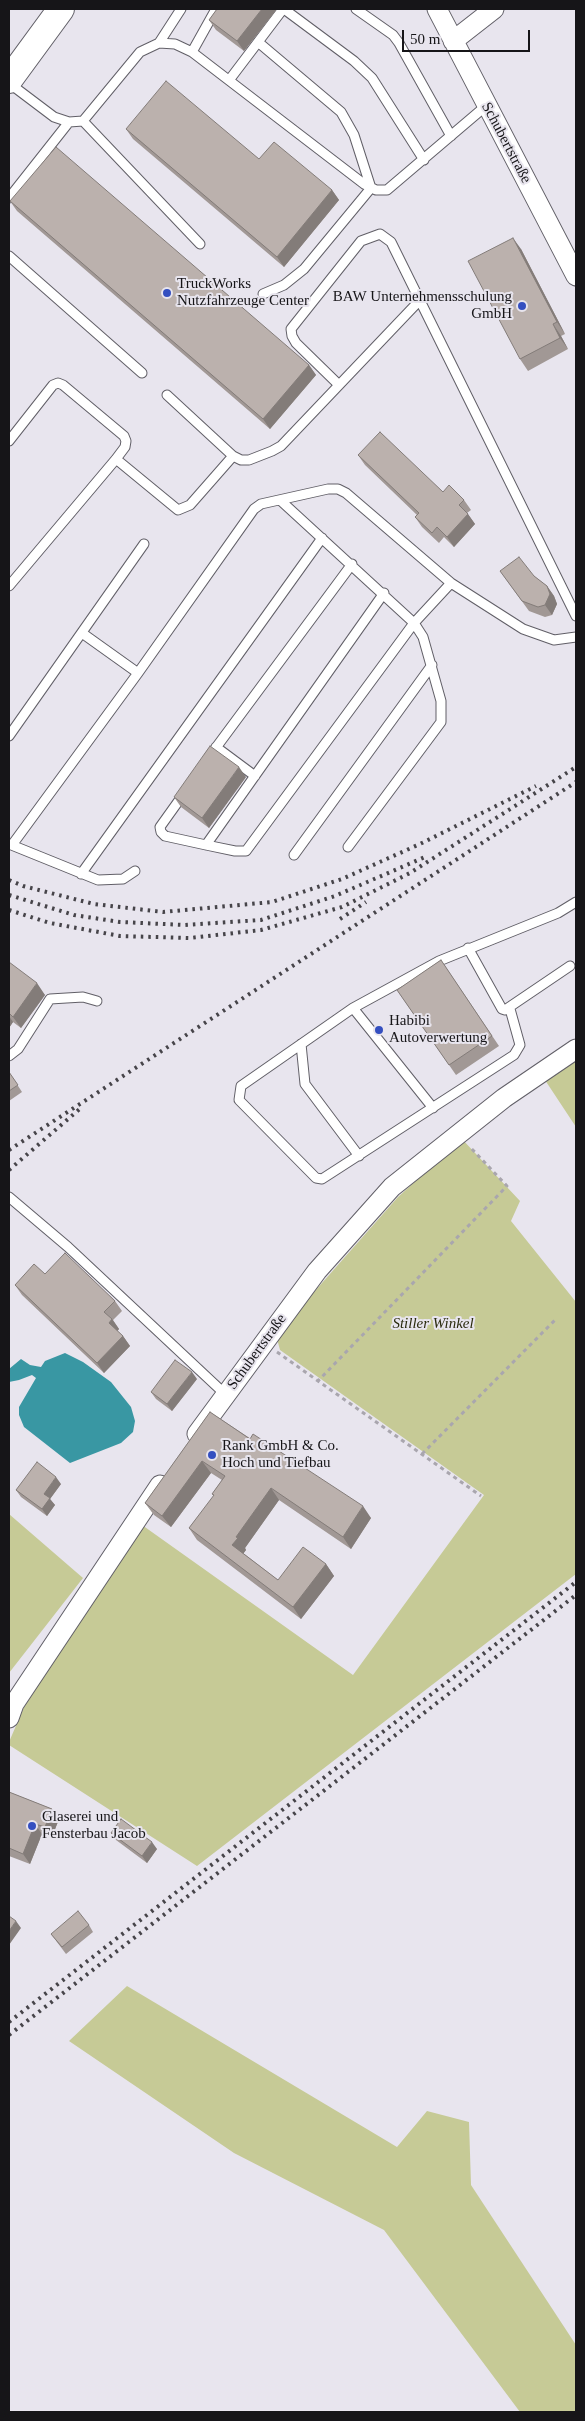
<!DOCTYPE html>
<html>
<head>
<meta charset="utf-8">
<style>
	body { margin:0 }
	#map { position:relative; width:585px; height:2421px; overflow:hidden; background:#e8e5ee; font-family:Georgia,serif }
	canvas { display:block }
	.frame { position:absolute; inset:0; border:10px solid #161518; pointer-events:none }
	.scale { position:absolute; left:402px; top:30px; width:128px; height:22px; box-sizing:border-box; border:2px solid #161518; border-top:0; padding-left:6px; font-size:15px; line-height:18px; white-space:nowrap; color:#161518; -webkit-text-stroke:4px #e8e5ee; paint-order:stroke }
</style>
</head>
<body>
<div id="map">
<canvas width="585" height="2421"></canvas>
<div class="frame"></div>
<div class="scale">50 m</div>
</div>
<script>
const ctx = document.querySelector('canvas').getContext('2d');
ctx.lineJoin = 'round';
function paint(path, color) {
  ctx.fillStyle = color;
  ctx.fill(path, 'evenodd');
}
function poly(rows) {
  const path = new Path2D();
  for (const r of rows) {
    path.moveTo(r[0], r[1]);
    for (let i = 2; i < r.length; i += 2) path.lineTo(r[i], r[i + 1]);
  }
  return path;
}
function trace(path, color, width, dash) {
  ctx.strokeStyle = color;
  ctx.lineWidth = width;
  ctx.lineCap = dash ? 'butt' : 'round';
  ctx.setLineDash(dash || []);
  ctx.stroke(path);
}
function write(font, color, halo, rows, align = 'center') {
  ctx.font = font + ' Georgia,serif';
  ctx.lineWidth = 4;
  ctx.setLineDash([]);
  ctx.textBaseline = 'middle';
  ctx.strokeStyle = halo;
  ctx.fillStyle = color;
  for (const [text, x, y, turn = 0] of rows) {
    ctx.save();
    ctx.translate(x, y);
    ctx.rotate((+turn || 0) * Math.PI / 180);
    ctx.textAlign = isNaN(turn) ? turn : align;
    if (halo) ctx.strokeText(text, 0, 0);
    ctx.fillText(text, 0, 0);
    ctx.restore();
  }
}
paint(poly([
	[576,1055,576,1127,543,1077],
	[462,1139,520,1201,511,1221,576,1302,576,1574,197,1866,9,1745,9,1742,24,1707,142,1525,353,1675,484,1495,280,1350,276,1335,398,1197],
	[9,1514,83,1578,9,1673],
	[127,1986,397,2147,427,2111,469,2122,471,2185,576,2345,576,2412,520,2412,384,2230,234,2153,69,2041]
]), '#c6ca96');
paint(poly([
	[65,1353,83,1362,111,1382,131,1407,135,1421,133,1432,121,1443,70,1463,24,1427,19,1415,19,1407,36,1378,32,1375,19,1380,9,1382,9,1369,21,1359,30,1365,41,1367,45,1361]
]), '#3997a3');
const lane = poly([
	[284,9,354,61,372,78,424,160],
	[356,9,393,35,399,43,451,136],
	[258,42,341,112,354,135,371,188,304,269,284,285,263,294],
	[159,43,181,9],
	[192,52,216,9],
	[230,79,283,9],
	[9,83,54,117,69,122,83,121,140,52,159,43,175,44,192,52,364,184,376,190,387,190,487,105],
	[83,121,200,244],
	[9,198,69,122],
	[9,256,142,373],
	[339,385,296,343,292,336,291,329,361,241,380,234,391,242,576,616],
	[167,395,233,456,241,460,249,460,272,451,281,446,420,300],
	[9,441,53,385,58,383,63,385,124,436,126,441,125,447,116,459,9,586],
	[116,459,178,510,190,505,233,456],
	[280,500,414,623,423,637,441,701,441,722,348,847],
	[82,633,138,673],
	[9,736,144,544],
	[216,747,255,776],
	[209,757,352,564],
	[185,792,160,827,161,832,165,836,206,845,235,851,246,851,414,623,451,583],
	[9,844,98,880,123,879,135,871],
	[12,845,138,673,254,509,261,504,328,489,338,489,346,493,451,583,523,629,554,640,576,637],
	[206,845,384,593],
	[294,855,432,665],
	[81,874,322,538],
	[468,948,502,1009,505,1010,570,966],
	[353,1008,433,1108],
	[510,1009,520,1045,514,1055,322,1179,316,1178,239,1100,241,1086,353,1008,439,961,558,913,576,902],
	[301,1044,305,1084,359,1156],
	[9,1056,18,1049,50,999,83,997,97,1001],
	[9,1197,68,1247,226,1395]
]);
const street = poly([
	[437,9,576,276],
	[453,41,494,9],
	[197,1434,317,1271,392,1187,504,1098,576,1049],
	[9,1718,14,1704,160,1485]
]);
const secondary = poly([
	[9,80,61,9]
]);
trace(lane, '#615f67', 11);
trace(street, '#615f67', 21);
trace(secondary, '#615f67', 28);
trace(poly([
	[277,1352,481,1496],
	[317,1382,507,1186,470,1147],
	[422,1454,557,1318]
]), '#a9a6ae', 3, [4, 4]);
trace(lane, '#fff', 9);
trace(street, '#fff', 19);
trace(secondary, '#fff', 26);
trace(poly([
	[9,880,23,886,94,904,163,912,272,902,342,879,420,844,536,786],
	[9,895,74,915,120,922,185,925,261,920,335,896,425,857],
	[9,910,50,923,120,936,190,938,261,930,342,907,410,873,576,767],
	[340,919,366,902],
	[9,1150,576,782],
	[9,1170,82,1107],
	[9,2022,576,1582],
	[9,2035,576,1595]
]), '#464449', 4, [2.5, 5]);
paint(poly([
	[217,9,277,9,244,51,216,30,209,20],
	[126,129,259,159,332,190,339,200,284,267,133,139],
	[10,201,309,365,316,375,270,429,17,211],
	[521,249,565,334,561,336,568,349,528,371,520,359],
	[358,455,443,492,464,500,471,510,467,513,475,524,454,547,444,537,439,543,422,527,415,517,417,515,365,465],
	[500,571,534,576,547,586,554,596,557,604,552,615,545,617,529,611],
	[246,777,209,828,181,807,174,797],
	[441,960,499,1046,456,1075,397,990],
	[9,962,45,995,21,1028,13,1022,9,1028],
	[9,1072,22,1092,9,1101],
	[45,1274,115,1301,122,1311,113,1320,119,1329,117,1331,123,1336,130,1346,104,1373,22,1295,15,1285],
	[197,1379,172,1411,156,1399,151,1392],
	[210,1412,371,1518,351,1549,279,1500,245,1548,246,1550,243,1553,278,1580,326,1564,334,1576,301,1619,197,1540,189,1528,214,1496,212,1494,222,1480,211,1473,171,1527,154,1515,145,1503],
	[61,1484,50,1499,55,1505,47,1516,21,1497,16,1490],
	[9,1792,52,1809,59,1819,52,1837,42,1834,30,1864,9,1856],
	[111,1833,157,1849,147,1863,116,1840],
	[89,1925,93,1932,66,1954,51,1934]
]), '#a19895');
paint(poly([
	[262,9,277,9,244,51,237,41],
	[332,190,339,200,284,267,277,257],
	[513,238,521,249,565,334,557,322],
	[553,324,561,336,568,349,560,338],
	[309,365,316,375,270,429,263,419],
	[468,514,475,524,454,547,447,537],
	[547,586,554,596,557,604,552,615,545,605],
	[239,767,246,777,209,828,202,818],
	[37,983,45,995,21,1028,13,1017],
	[9,1016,13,1022,9,1028],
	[112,1319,119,1329,116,1333,109,1323],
	[123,1336,130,1346,104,1373,97,1363],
	[192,1372,197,1379,172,1411,167,1404],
	[202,1461,211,1473,171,1527,162,1516],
	[56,1477,61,1484,50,1499,55,1505,47,1516,42,1509,44,1494],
	[271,1488,279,1500,245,1548,246,1550,241,1557,232,1545,236,1537],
	[363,1506,371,1518,351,1549,343,1537],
	[326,1564,334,1576,301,1619,293,1607],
	[52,1809,59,1819,52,1837,45,1827],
	[35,1824,42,1834,30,1864,23,1854],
	[152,1842,157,1849,147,1863,142,1856],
	[16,1921,21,1928,9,1945,9,1931]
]), '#837c79');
const building = poly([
	[217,9,262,9,237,41,209,20,217,9],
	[166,81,259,159,274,142,332,190,277,257,126,129,166,81],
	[56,147,309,365,263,419,10,201,56,147],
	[513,238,557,322,553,324,560,338,520,359,468,261,513,238],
	[380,432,443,492,449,485,464,500,459,505,468,514,447,537,437,527,432,533,415,517,419,513,358,455,380,432],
	[519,557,534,576,547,586,550,594,545,605,538,607,522,601,500,571,519,557],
	[210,746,239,767,202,818,174,797,210,746],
	[441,960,492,1036,449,1065,397,990,441,960],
	[9,962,37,983,13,1017,9,1013,9,962],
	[9,1072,18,1085,9,1091,9,1072],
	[65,1253,115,1301,104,1312,112,1319,109,1323,123,1336,97,1363,15,1285,34,1264,45,1274,65,1253],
	[175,1360,192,1372,167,1404,151,1392,175,1360],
	[210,1412,250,1439,253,1434,363,1506,343,1537,271,1488,236,1537,238,1538,232,1545,278,1580,303,1547,326,1564,293,1607,189,1528,214,1495,212,1494,225,1476,202,1461,162,1516,145,1503,210,1412],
	[37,1462,56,1477,44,1494,50,1498,42,1509,16,1490,37,1462],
	[9,1792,52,1809,45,1827,35,1824,23,1854,9,1848,9,1792],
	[121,1819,152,1842,142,1856,111,1833,121,1819],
	[78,1911,89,1925,62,1947,51,1934,78,1911],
	[9,1916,16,1921,9,1931,9,1916]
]);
paint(building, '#bbb1ad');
trace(building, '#837c79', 1);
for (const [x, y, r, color] of [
	[167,293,5,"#344fc0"],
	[522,306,5,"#344fc0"],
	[379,1030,5,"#344fc0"],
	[212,1455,5,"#344fc0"],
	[32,1826,5,"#344fc0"]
]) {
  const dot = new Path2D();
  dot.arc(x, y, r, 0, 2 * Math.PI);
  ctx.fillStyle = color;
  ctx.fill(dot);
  trace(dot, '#e8e5ee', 2);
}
write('15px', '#161518', '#e8e5ee', [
	["Schubertstraße",506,143,62],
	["Schubertstraße",257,1352,-54]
]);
write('15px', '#161518', '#e8e5ee', [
	["TruckWorks",177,284],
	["Nutzfahrzeuge Center",177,301],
	["BAW Unternehmensschulung",512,297,"right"],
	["GmbH",512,314,"right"],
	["Habibi",389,1021],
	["Autoverwertung",389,1038],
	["Rank GmbH & Co.",222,1446],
	["Hoch und Tiefbau",222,1463],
	["Glaserei und",42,1817],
	["Fensterbau Jacob",42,1834]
], 'left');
write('italic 15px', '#2a2b0d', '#e8e5ee', [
	["Stiller Winkel",433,1324]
]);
</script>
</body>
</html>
